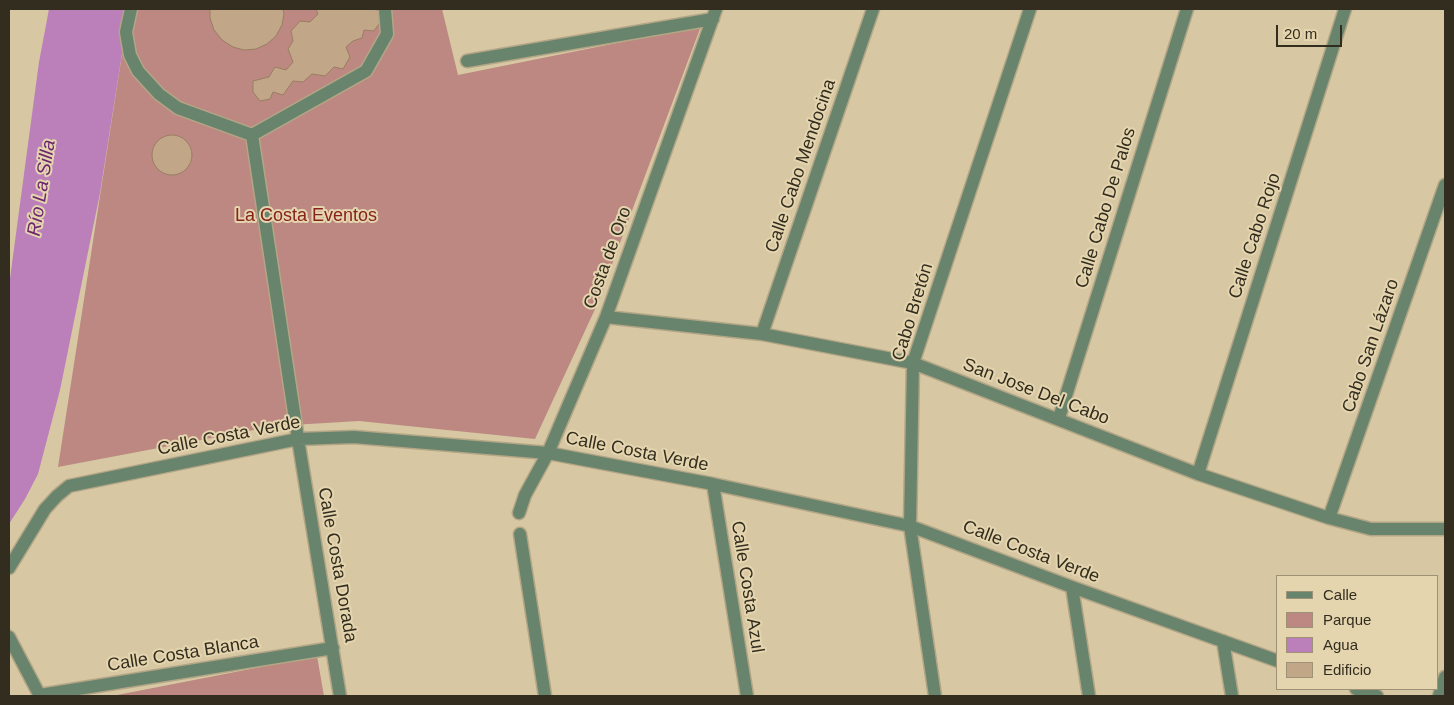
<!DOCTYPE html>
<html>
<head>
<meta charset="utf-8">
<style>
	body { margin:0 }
	#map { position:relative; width:1454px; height:705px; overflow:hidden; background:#d7c8a3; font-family:Helvetica,sans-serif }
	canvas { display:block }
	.frame { position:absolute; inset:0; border:10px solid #332d1f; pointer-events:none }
	.legend { position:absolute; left:1276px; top:575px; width:162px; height:115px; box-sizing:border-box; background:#e4d5af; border:1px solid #9d9275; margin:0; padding:6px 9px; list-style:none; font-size:15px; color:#332d1f }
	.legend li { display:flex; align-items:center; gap:10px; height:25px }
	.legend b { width:25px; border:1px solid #9d9275 }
	.scale { position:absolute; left:1276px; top:25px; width:66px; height:22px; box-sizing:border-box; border:2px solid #332d1f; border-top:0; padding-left:6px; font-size:15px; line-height:18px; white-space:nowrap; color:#332d1f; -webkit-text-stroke:4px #e4d5af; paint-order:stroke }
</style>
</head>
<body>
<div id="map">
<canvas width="1454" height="705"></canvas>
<div class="frame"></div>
<ul class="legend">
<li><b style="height:6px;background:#69846c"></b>Calle</li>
<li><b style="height:14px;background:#bd8881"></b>Parque</li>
<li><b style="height:14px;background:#bb7fba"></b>Agua</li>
<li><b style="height:14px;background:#c2a688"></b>Edificio</li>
</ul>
<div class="scale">20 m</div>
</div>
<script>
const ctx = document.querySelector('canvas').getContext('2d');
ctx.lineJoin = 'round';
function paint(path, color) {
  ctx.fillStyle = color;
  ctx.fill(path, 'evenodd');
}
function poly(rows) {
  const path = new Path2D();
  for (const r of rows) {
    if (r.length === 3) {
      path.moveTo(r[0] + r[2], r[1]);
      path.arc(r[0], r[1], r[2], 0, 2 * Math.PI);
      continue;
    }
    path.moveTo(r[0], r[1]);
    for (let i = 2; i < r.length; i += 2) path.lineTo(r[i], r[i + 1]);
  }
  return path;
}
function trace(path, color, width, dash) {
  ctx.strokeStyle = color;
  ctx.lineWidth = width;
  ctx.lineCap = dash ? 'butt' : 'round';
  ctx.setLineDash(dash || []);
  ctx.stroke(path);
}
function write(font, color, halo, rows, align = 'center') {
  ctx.font = font + ' Helvetica,sans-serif';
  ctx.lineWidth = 4;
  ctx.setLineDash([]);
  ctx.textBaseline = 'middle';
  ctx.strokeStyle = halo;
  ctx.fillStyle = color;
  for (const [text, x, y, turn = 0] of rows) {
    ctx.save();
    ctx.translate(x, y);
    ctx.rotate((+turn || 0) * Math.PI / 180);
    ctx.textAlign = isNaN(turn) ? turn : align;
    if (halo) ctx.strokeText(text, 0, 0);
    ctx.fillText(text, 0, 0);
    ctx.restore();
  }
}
paint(poly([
	[129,9,442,9,458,75,701,26,596,307,535,439,359,421,275,426,58,467],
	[317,656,324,696,112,696]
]), '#bd8881');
paint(poly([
	[49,9,129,9,100,193,60,390,38,474,25,499,9,524,9,286,39,62]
]), '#bb7fba');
const building = poly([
	[210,9,283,9,284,14,282,25,276,36,267,44,256,49,244,50,233,47,222,40,214,30,210,18,210,9],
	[316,9,371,9,378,10,383,18,374,31,364,30,362,38,353,41,346,47,350,57,343,69,334,67,325,76,312,74,303,82,293,81,283,95,273,92,270,99,260,101,253,92,253,81,269,77,275,67,286,70,293,62,288,49,293,41,291,31,300,21,310,22,318,14,316,9],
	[172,155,20]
]);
paint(building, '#c2a688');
trace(building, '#997e61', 1);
const minor = poly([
	[131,9,126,32,130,55,138,71,159,94,178,108,252,135],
	[467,61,713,19],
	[252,135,298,439,340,696],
	[252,135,366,71,387,34,385,9],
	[606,317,762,334,913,363,1198,474,1329,518,1371,529,1445,529],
	[762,334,873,9],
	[1059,418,1187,9],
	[1198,474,1345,9],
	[713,484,747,696],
	[519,513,525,495,548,453,606,317,716,9],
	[1329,518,1445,185],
	[520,534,545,696],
	[9,568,45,509,57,496,69,486,298,439,354,437,548,453,713,484,910,526,1072,587,1278,661],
	[1072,587,1089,696],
	[9,637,40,696],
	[1223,641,1232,696],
	[1356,689,1377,696],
	[40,695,333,648],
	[935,696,910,526,913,363,1030,9],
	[1439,696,1445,677]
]);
trace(minor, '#b3a686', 15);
trace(minor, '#69846c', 12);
write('18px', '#332d1f', '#e4d5af', [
	["Calle Cabo Mendocina",801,166,-71],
	["Calle Cabo De Palos",1106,208,-73],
	["Calle Cabo Rojo",1255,236,-72],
	["Costa de Oro",608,258,-70],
	["Cabo Bretón",913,312,-73],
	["Cabo San Lázaro",1371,346,-71],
	["San Jose Del Cabo",1036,392,21],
	["Calle Costa Verde",229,436,-11],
	["Calle Costa Verde",637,452,11],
	["Calle Costa Verde",1031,552,21],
	["Calle Costa Dorada",337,565,80],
	["Calle Costa Azul",747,587,81],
	["Calle Costa Blanca",183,654,-9]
]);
write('18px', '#87221d', '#e4d5af', [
	["La Costa Eventos",306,216]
]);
write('italic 19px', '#6d256e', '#e4d5af', [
	["Río La Silla",42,188,-81]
]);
</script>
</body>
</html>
